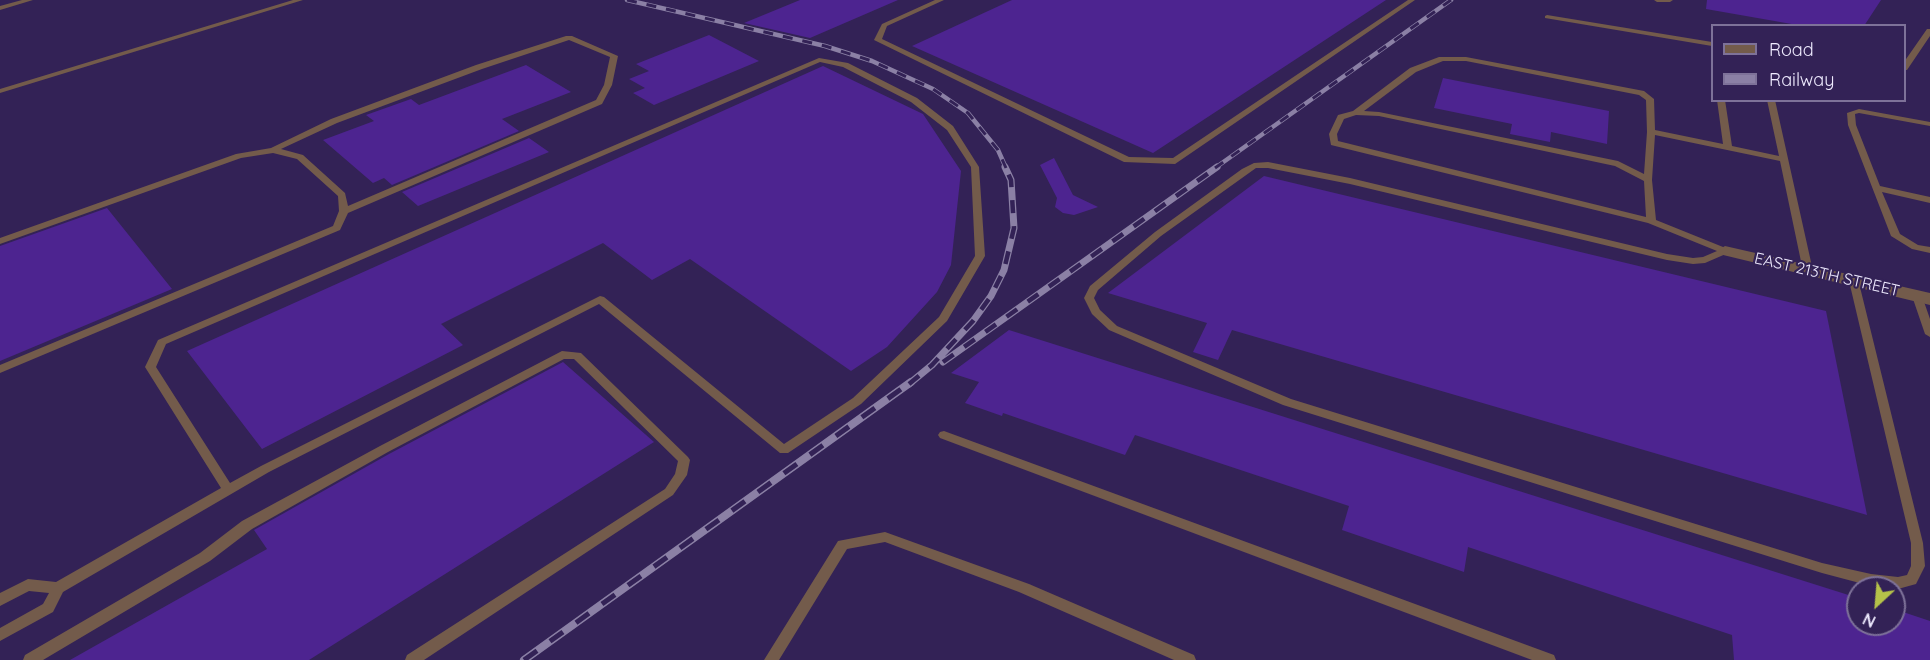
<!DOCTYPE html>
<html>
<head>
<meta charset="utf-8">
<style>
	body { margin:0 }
	#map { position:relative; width:1930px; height:660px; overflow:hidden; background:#332256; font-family:Quicksand,sans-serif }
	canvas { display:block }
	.legend { position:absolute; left:1711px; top:24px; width:195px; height:78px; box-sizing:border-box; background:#332256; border:2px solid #7e7299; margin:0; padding:8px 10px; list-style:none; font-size:18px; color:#eeeafe }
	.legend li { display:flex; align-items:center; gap:12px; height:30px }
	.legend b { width:30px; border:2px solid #7e7299 }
	.north { position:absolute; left:1846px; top:576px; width:60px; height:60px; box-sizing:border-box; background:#332256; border:2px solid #7e7299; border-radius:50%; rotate:206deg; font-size:16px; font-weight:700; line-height:24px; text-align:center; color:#eeeafe }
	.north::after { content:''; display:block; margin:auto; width:21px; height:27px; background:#b5c249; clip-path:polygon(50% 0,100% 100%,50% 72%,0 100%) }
</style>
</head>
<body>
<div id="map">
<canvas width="1930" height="660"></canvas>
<ul class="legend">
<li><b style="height:8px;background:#735b4b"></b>Road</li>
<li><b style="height:8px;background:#8b80a5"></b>Railway</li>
</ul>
<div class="north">N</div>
</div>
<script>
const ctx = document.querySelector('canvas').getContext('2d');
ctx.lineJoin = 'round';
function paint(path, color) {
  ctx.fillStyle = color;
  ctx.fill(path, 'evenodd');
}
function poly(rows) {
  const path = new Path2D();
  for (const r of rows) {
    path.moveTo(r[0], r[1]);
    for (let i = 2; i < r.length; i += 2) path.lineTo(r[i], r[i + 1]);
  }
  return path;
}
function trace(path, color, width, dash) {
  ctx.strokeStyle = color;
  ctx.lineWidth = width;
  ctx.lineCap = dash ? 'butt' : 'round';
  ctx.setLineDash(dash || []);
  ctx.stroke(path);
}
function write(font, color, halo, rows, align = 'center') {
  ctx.font = font + ' Quicksand,sans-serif';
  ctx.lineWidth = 4.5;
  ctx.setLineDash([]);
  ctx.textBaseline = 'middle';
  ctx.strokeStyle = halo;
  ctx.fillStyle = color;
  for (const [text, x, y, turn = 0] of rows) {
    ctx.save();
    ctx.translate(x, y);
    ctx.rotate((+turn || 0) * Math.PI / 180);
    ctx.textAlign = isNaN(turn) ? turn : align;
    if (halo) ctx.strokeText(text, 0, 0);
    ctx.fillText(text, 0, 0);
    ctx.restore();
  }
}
paint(poly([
	[800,0,898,0,810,38,744,23],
	[1012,0,1386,0,1153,153,912,46],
	[1707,0,1881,0,1864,26,1803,26,1706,9],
	[709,35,759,61,654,105,633,93,645,88,629,79,649,71,636,64],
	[526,65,571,92,502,119,519,131,392,185,384,178,373,183,323,140,374,121,366,115,411,99,419,105],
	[823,66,923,114,961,171,951,265,937,292,887,347,851,371,690,259,652,280,603,243,441,324,463,345,262,449,187,351],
	[1443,78,1609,111,1607,144,1551,132,1550,142,1510,134,1512,124,1434,108],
	[529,138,549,152,418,206,402,192],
	[1054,158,1073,195,1098,207,1074,215,1063,213,1055,207,1057,198,1040,165],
	[1264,176,1826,311,1867,515,1232,330,1218,360,1193,352,1207,323,1108,293],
	[107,208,172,289,0,361,0,246],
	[1009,330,1858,598,1858,624,1894,624,1894,609,1930,621,1930,660,1734,660,1732,635,1468,547,1464,572,1342,530,1349,506,1135,435,1125,455,1003,413,1002,416,965,403,979,382,951,373],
	[563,362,654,442,309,660,70,660,267,549,254,530,389,454]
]), '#4d2490');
paint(poly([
	[22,0,33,0,0,10,0,6,22,0],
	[293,0,303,0,0,93,0,89,293,0],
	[935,0,944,0,887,26,882,39,1129,157,1173,158,1408,0,1415,0,1175,164,1124,162,874,40,882,24,935,0],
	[1654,0,1673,0,1670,2,1657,2,1654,0],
	[1547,15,1712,42,1712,46,1545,18,1545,16,1547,15],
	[1927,29,1930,29,1930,36,1907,70,1904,70,1904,62,1927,29],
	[566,36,572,36,618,56,612,85,602,104,348,213,340,230,0,373,0,365,333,226,339,211,338,196,297,159,273,153,241,158,0,244,0,238,236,154,271,148,331,119,476,65,566,36],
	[569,40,610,57,604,85,596,100,348,206,345,193,303,155,281,149,337,123,482,69,569,40],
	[1439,57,1466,57,1644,91,1654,99,1655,130,1723,144,1717,100,1725,100,1732,146,1779,156,1767,100,1775,100,1813,271,1808,274,1803,271,1780,161,1655,135,1652,180,1656,220,1728,249,1730,251,1728,253,1705,263,1693,264,1667,260,1350,184,1268,168,1256,168,1161,236,1098,290,1094,298,1100,310,1117,326,1291,399,1822,563,1871,574,1898,577,1907,575,1911,566,1911,543,1849,281,1850,279,1858,279,1923,543,1925,566,1916,584,1898,589,1871,586,1822,573,1283,405,1109,330,1092,314,1084,298,1090,286,1155,232,1242,169,1254,163,1268,162,1350,178,1667,254,1693,258,1703,257,1717,251,1648,223,1331,145,1329,134,1338,115,1353,111,1410,68,1439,57],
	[1443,61,1466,61,1639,95,1646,100,1647,132,1644,174,1618,161,1379,112,1364,111,1416,72,1443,61],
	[1356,115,1379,116,1615,166,1644,181,1646,217,1338,141,1337,134,1344,119,1356,115],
	[819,58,848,63,917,98,953,126,979,167,985,256,947,321,861,404,788,453,780,453,599,304,269,472,63,592,53,612,0,641,0,628,43,604,49,593,29,591,0,606,0,593,28,579,56,582,221,488,145,367,158,340,819,58],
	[820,62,843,67,911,102,947,130,971,167,975,256,939,317,853,398,784,444,604,297,600,296,261,466,230,483,156,367,166,344,820,62],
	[1859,109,1930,122,1930,126,1859,113,1855,114,1856,125,1880,186,1930,197,1930,203,1882,192,1900,234,1918,245,1930,247,1930,253,1912,249,1891,236,1848,125,1847,113,1859,109],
	[1917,293,1922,296,1930,319,1930,337,1925,334,1912,296,1917,293],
	[562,351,581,353,688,457,690,460,687,475,673,495,424,660,405,660,407,655,665,489,675,474,678,461,574,359,564,359,388,452,252,529,210,561,43,660,23,660,25,655,200,553,242,521,380,446,562,351],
	[944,431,1554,655,1556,660,1532,660,940,438,938,435,940,432,944,431],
	[885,532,1029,584,1194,655,1196,660,1174,660,1019,592,885,542,847,549,779,660,764,660,838,541,885,532]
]), '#735b4b');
paint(poly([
	[1725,246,1930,293,1930,305,1719,254,1717,251,1725,246]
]), '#735b4b');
const railFar2 = poly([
	[627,0,825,46,872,61,933,89,968,113,998,150,1006,168],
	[1215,168,1451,0]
]);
const railFar1 = poly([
	[943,362,1217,167],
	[909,384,932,365,973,321,991,296,1004,270,1014,228,1011,180,1005,167]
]);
const rail = poly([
	[524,660,911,382]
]);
trace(railFar2, '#8b80a5', 4.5);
trace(railFar1, '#8b80a5', 7);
trace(rail, '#8b80a5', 8);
trace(railFar2, '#332256', 3, [10]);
trace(railFar1, '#332256', 4.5, [13]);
trace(rail, '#332256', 5, [16]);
write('16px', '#eeeafe', '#332256', [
	["EAST 213TH STREET",1827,275,13]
]);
</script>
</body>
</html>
